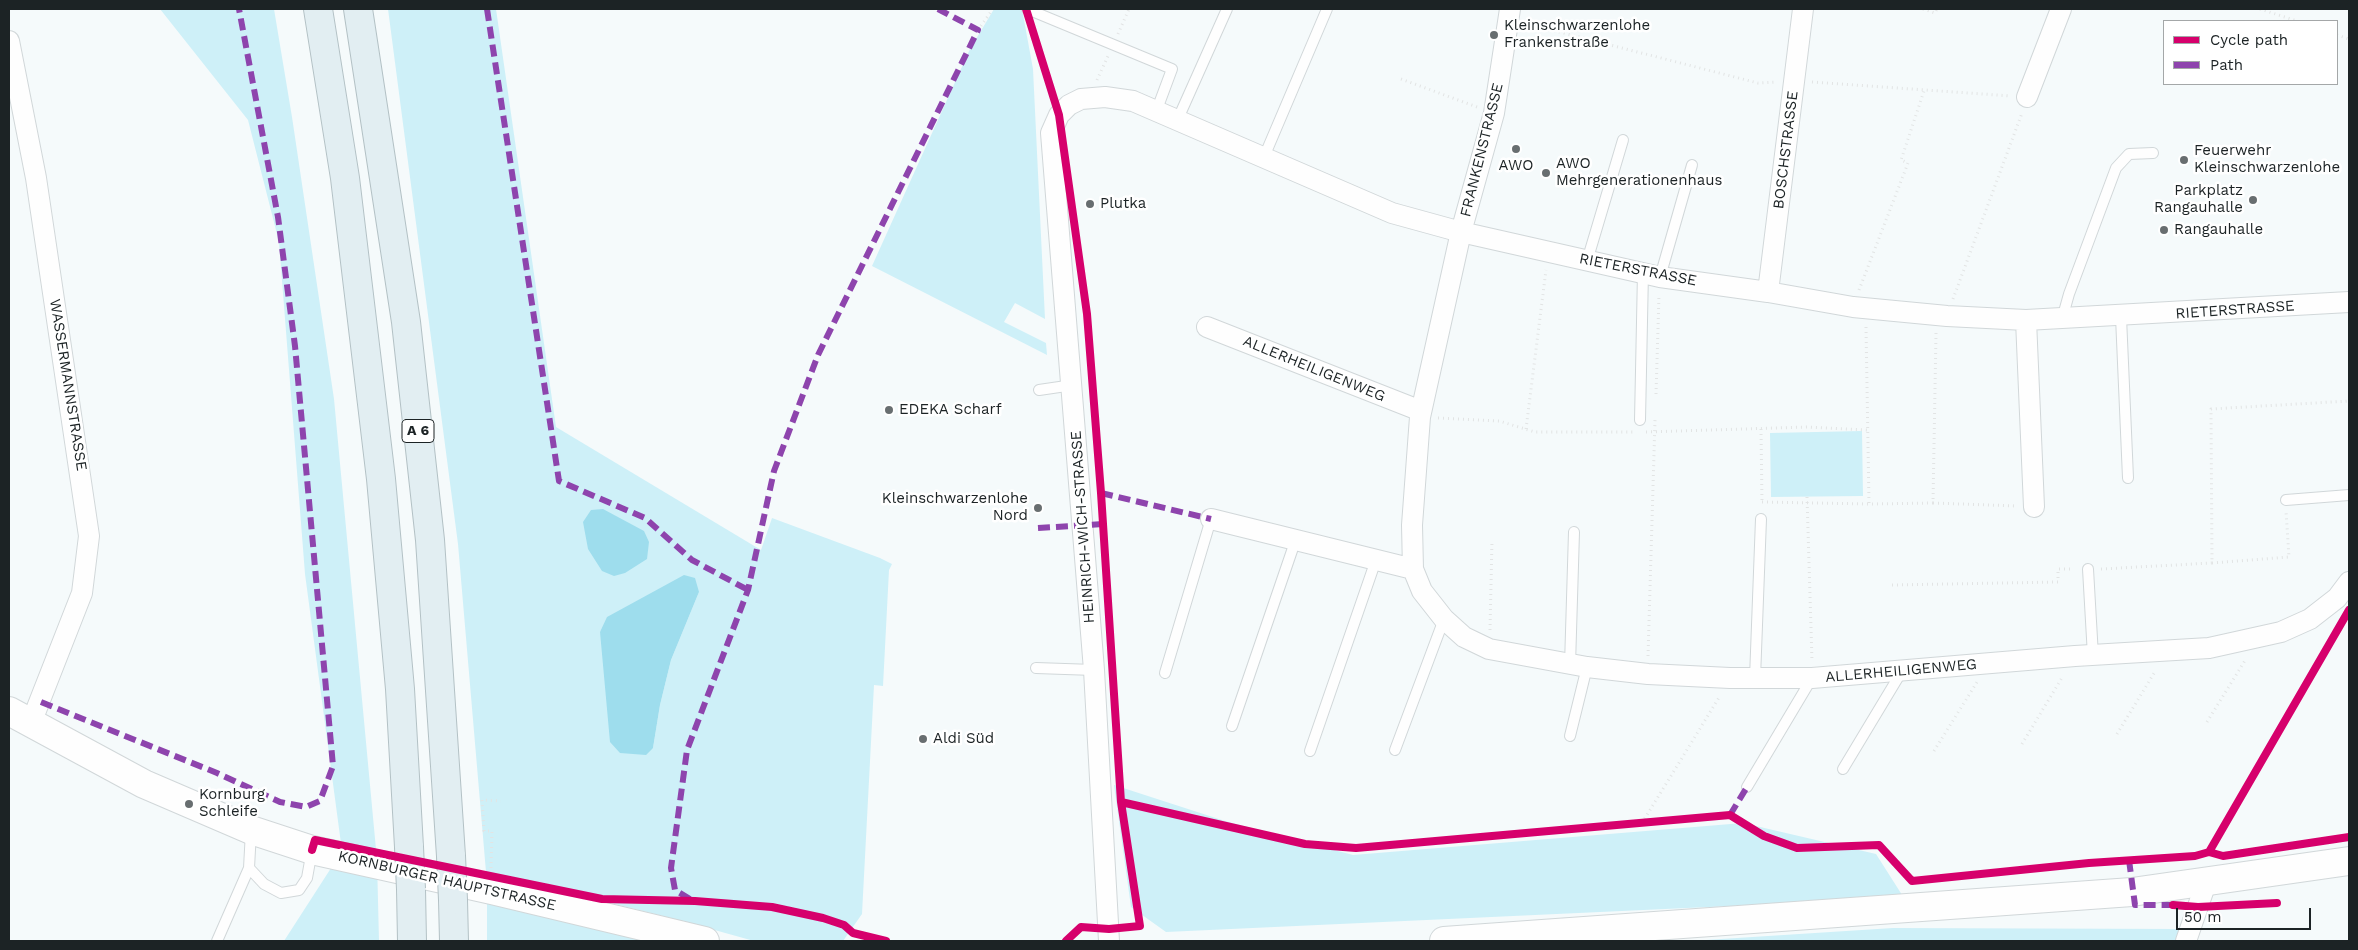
<!DOCTYPE html>
<html>
<head>
<meta charset="utf-8">
<style>
	body { margin:0 }
	#map { position:relative; width:2358px; height:950px; overflow:hidden; background:#f5fafb; font-family:"Work Sans",sans-serif }
	canvas { display:block }
	.frame { position:absolute; inset:0; border:10px solid #1c2325; pointer-events:none }
	.legend { position:absolute; left:2163px; top:20px; width:175px; height:65px; box-sizing:border-box; background:#fff; border:1px solid #a4a7a8; margin:0; padding:6px 9px; list-style:none; font-size:15px; color:#1c2325 }
	.legend li { display:flex; align-items:center; gap:10px; height:25px }
	.legend b { width:25px; border:1px solid #a4a7a8 }
	.scale { position:absolute; left:2176px; top:908px; width:135px; height:22px; box-sizing:border-box; border:2px solid #1c2325; border-top:0; padding-left:6px; font-size:15px; line-height:18px; white-space:nowrap; color:#1c2325; -webkit-text-stroke:4px #fff; paint-order:stroke }
</style>
</head>
<body>
<div id="map">
<canvas width="2358" height="950"></canvas>
<div class="frame"></div>
<ul class="legend">
<li><b style="height:6px;background:#d6006c"></b>Cycle path</li>
<li><b style="height:6px;background:#8e44ad"></b>Path</li>
</ul>
<div class="scale">50 m</div>
</div>
<script>
const ctx = document.querySelector('canvas').getContext('2d');
ctx.lineJoin = 'round';
function paint(path, color) {
  ctx.fillStyle = color;
  ctx.fill(path, 'evenodd');
}
function poly(rows) {
  const path = new Path2D();
  for (const r of rows) {
    path.moveTo(r[0], r[1]);
    for (let i = 2; i < r.length; i += 2) path.lineTo(r[i], r[i + 1]);
  }
  return path;
}
function trace(path, color, width, dash) {
  ctx.strokeStyle = color;
  ctx.lineWidth = width;
  ctx.lineCap = dash ? 'butt' : 'round';
  ctx.setLineDash(dash || []);
  ctx.stroke(path);
}
function write(font, color, halo, rows, align = 'center') {
  ctx.font = font + ' "Work Sans",sans-serif';
  ctx.lineWidth = 5;
  ctx.setLineDash([]);
  ctx.textBaseline = 'middle';
  ctx.strokeStyle = halo;
  ctx.fillStyle = color;
  for (const [text, x, y, turn = 0] of rows) {
    ctx.save();
    ctx.translate(x, y);
    ctx.rotate((+turn || 0) * Math.PI / 180);
    ctx.textAlign = isNaN(turn) ? turn : align;
    if (halo) ctx.strokeText(text, 0, 0);
    ctx.fillText(text, 0, 0);
    ctx.restore();
  }
}
paint(poly([
	[160,9,274,9,292,117,334,399,377,860,379,941,284,941,342,851,305,574,279,242,248,120],
	[388,9,496,9,556,427,761,550,772,518,880,558,892,564,889,570,883,686,874,685,862,914,843,941,754,941,675,919,486,872,458,544],
	[699,592,671,660,660,705,653,748,600,632],
	[994,9,1022,9,1033,69,1045,319,1015,303,1004,322,1046,343,1047,355,872,266,970,49],
	[1862,431,1863,496,1771,497,1770,433],
	[1114,785,1225,821,1353,855,1743,823,1876,854,1904,898,1166,932,1131,907],
	[487,903,689,941,487,941],
	[1893,928,2183,929,2180,941,1690,941]
]), '#cef0f8');
paint(poly([
	[603,509,644,531,649,542,647,559,625,573,614,576,602,571,588,549,583,522,591,510],
	[684,575,695,578,699,592,671,660,660,705,653,748,646,755,620,753,610,742,600,632,607,617]
]), '#9edded');
const lane = poly([
	[1027,9,1172,69,1156,112],
	[1177,121,1227,9],
	[1264,157,1327,9],
	[1587,261,1623,140],
	[1660,277,1692,165],
	[2121,317,2128,478],
	[2062,319,2069,294,2116,168,2129,154,2153,153],
	[1039,390,1073,385],
	[1640,420,1643,272],
	[2286,500,2349,495],
	[2088,569,2093,656],
	[1570,665,1574,532],
	[1036,668,1094,670],
	[1165,673,1211,519],
	[1755,678,1761,519],
	[1232,726,1296,539],
	[1570,736,1587,667],
	[1395,750,1444,619],
	[1310,751,1376,560],
	[1843,769,1902,671],
	[1747,787,1812,678],
	[249,868,264,884,281,893,299,890,307,878,312,850],
	[217,941,249,868,251,831]
]);
const street = poly([
	[1510,9,1494,113,1461,232,1420,417,1412,525,1413,569,1422,591,1444,619,1464,637,1489,649,1587,667,1648,674,1730,678,1812,678,2075,656,2209,648,2281,632,2310,619,2337,598,2349,582],
	[9,41,36,178,89,536,82,593,31,723],
	[2027,97,2061,9],
	[1768,292,1803,9],
	[2026,320,2034,507],
	[1207,327,1421,411],
	[1211,519,1413,569],
	[1109,941,1094,670,1051,133,1059,115,1069,105,1081,99,1105,97,1133,101,1392,213,1461,232,1660,277,1768,292,1853,307,1947,316,2026,320,2349,302],
	[2186,941,2206,883]
]);
const secondary = poly([
	[9,711,144,784,251,830,312,850,492,890,705,941],
	[1444,941,2132,892,2349,861]
]);
const highway = poly([
	[318,9,345,178,381,479,400,689,409,847],
	[358,9,406,322,430,540,451,856],
	[411,889,412,941],
	[453,900,454,941]
]);
trace(lane, '#d1d7d9', 12);
trace(street, '#d1d7d9', 22);
trace(secondary, '#d1d7d9', 30);
trace(highway, '#b3c1c5', 30);
trace(poly([
	[1923,9,1935,13,1937,9],
	[2260,9,2297,21],
	[1525,23,1758,83,1776,82],
	[1031,25,1053,95],
	[978,30,993,9],
	[1118,34,1129,9],
	[2337,35,2349,39],
	[1401,79,1477,107],
	[1097,80,1108,56],
	[1812,82,2011,96],
	[1859,290,1908,163,1901,160,1924,91],
	[1953,299,2022,113],
	[1866,327,1869,504,1933,503,1936,333],
	[1656,394,1659,295],
	[1438,418,1499,421,1535,432,1633,432],
	[1526,429,1546,270],
	[1761,429,1762,503],
	[1646,432,1808,427,1868,430],
	[1807,497,1812,661],
	[1762,502,1869,504],
	[1933,503,2017,506],
	[2212,563,2289,557,2286,511],
	[2101,569,2212,563,2211,409,2349,401],
	[1892,585,2058,582,2058,569,2074,569],
	[1490,630,1492,540],
	[1648,656,1655,420],
	[2207,722,2246,659],
	[2117,734,2156,670],
	[2022,744,2063,676],
	[1934,751,1977,682],
	[1642,823,1720,696],
	[491,868,492,831,484,831,482,800,501,801]
]), '#e2e4e4', 3, [1, 4]);
trace(lane, '#fefefe', 10);
trace(street, '#fefefe', 20);
trace(secondary, '#fefefe', 28);
trace(highway, '#e2eef2', 28);
const highwayBridge = poly([
	[409,847,411,889],
	[451,856,453,900]
]);
trace(highwayBridge, '#b3c1c5', 30, []);
trace(highwayBridge, '#e2eef2', 28);
trace(poly([
	[487,9,559,481,645,518,692,560,748,590],
	[1101,493,1211,519],
	[1038,528,1103,524],
	[41,702,217,773,280,802,306,807,320,801,333,766,295,346,278,217,239,9],
	[1730,815,1747,787],
	[2129,860,2135,905,2177,905],
	[690,899,675,890,671,868,687,750,748,590,774,471,818,355,978,30,938,9]
]), '#8e44ad', 6, [12, 6]);
trace(poly([
	[1026,9,1059,115,1087,314,1101,493,1121,802],
	[312,850,315,840,602,899,695,901,772,907,823,918,844,925,853,933,886,941],
	[2209,852,2349,610],
	[2173,905,2198,907,2277,903],
	[1066,941,1081,927,1109,929,1140,926,1121,802,1305,844,1356,848,1730,815,1764,836,1797,848,1879,845,1912,881,2089,863,2195,856,2209,852,2223,856,2349,837]
]), '#d6006c', 8);
for (const [x, y, r, color] of [
	[1494,35,5,"#686e70"],
	[1516,149,5,"#686e70"],
	[2184,160,5,"#686e70"],
	[1546,173,5,"#686e70"],
	[2253,200,5,"#686e70"],
	[1090,204,5,"#686e70"],
	[2164,230,5,"#686e70"],
	[889,410,5,"#686e70"],
	[1038,508,5,"#686e70"],
	[923,739,5,"#686e70"],
	[189,804,5,"#686e70"]
]) {
  const dot = new Path2D();
  dot.arc(x, y, r, 0, 2 * Math.PI);
  ctx.fillStyle = color;
  ctx.fill(dot);
  trace(dot, '#fff', 2);
}
for (const [x, y, w] of [
	[418,431,32]
]) {
  const box = new Path2D();
  box.roundRect(x - w / 2, y - 11.5, w, 23, 4);
  ctx.fillStyle = '#fff';
  ctx.fill(box);
  trace(box, '#1c2325', 1);
}
write('bold 14px', '#1c2325', null, [
	["A 6",418,431]
]);
write('15px', '#1c2325', '#fff', [
	["Kleinschwarzenlohe",1504,26],
	["Frankenstraße",1504,43],
	["Feuerwehr",2194,151],
	["Kleinschwarzenlohe",2194,168],
	["AWO",1556,164],
	["Mehrgenerationenhaus",1556,181],
	["AWO",1516,166,"center"],
	["Parkplatz",2243,191,"right"],
	["Rangauhalle",2243,208,"right"],
	["Plutka",1100,204],
	["Rangauhalle",2174,230],
	["EDEKA Scharf",899,410],
	["Kleinschwarzenlohe",1028,499,"right"],
	["Nord",1028,516,"right"],
	["Aldi Süd",933,739],
	["Kornburg",199,795],
	["Schleife",199,812]
], 'left');
write('15px', '#1c2325', '#fff', [
	["FRANKENSTRASSE",1482,150,-76],
	["BOSCHSTRASSE",1786,150,-83],
	["RIETERSTRASSE",1638,270,11],
	["RIETERSTRASSE",2235,310,-4],
	["ALLERHEILIGENWEG",1314,369,22],
	["WASSERMANNSTRASSE",68,385,81],
	["HEINRICH-WICH-STRASSE",1083,527,-94],
	["ALLERHEILIGENWEG",1901,671,-5],
	["KORNBURGER HAUPTSTRASSE",447,881,13]
]);
</script>
</body>
</html>
